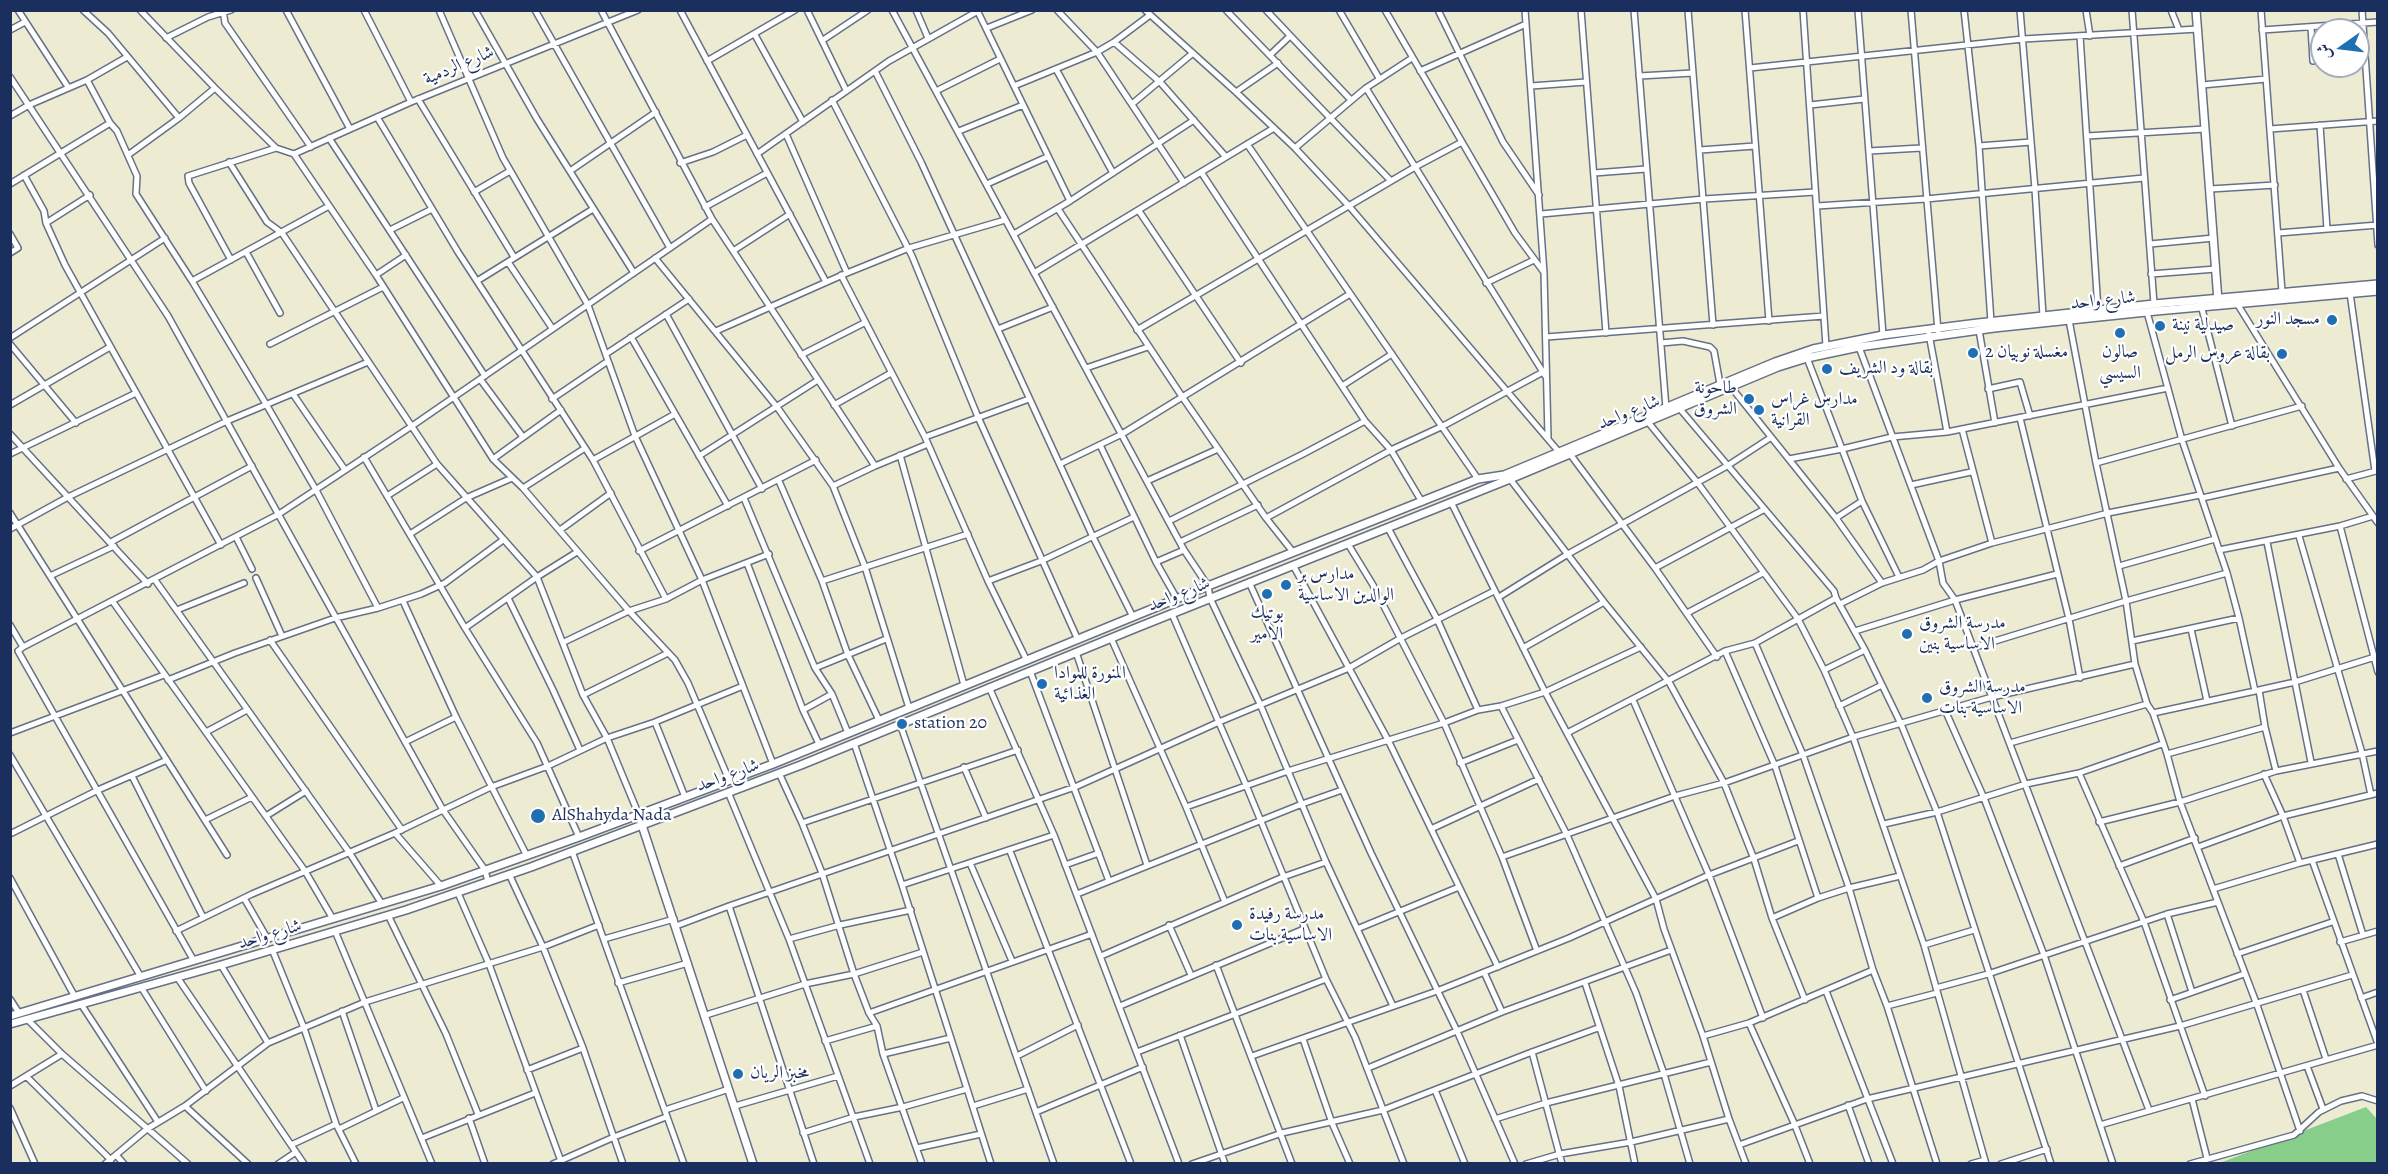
<!DOCTYPE html>
<html>
<head>
<meta charset="utf-8">
<style>
	body { margin:0 }
	#map { position:relative; width:2388px; height:1174px; overflow:hidden; background:#eeebd3; font-family:Alegreya,Amiri,serif }
	canvas { display:block }
	.frame { position:absolute; inset:0; border:12px solid #1b2f5e; pointer-events:none }
	.north { position:absolute; left:2310px; top:18px; width:60px; height:60px; box-sizing:border-box; background:#fff; border:2px solid #a4acbf; border-radius:50%; rotate:256deg; font-size:16px; font-weight:700; line-height:24px; text-align:center; color:#1b2f5e }
	.north::after { content:''; display:block; margin:auto; width:21px; height:27px; background:#1f6fb2; clip-path:polygon(50% 0,100% 100%,50% 72%,0 100%) }
</style>
</head>
<body>
<div id="map">
<canvas width="2388" height="1174"></canvas>
<div class="frame"></div>
<div class="north">ش</div>
</div>
<script>
const ctx = document.querySelector('canvas').getContext('2d');
ctx.lineJoin = 'round';
function paint(path, color) {
  ctx.fillStyle = color;
  ctx.fill(path, 'evenodd');
}
function poly(rows) {
  const path = new Path2D();
  for (const r of rows) {
    path.moveTo(r[0], r[1]);
    for (let i = 2; i < r.length; i += 2) path.lineTo(r[i], r[i + 1]);
  }
  return path;
}
function trace(path, color, width, dash) {
  ctx.strokeStyle = color;
  ctx.lineWidth = width;
  ctx.lineCap = dash ? 'butt' : 'round';
  ctx.setLineDash(dash || []);
  ctx.stroke(path);
}
function write(font, color, halo, rows, align = 'center') {
  ctx.font = font + ' Alegreya,Amiri,serif';
  ctx.lineWidth = 4.5;
  ctx.setLineDash([]);
  ctx.textBaseline = 'middle';
  ctx.strokeStyle = halo;
  ctx.fillStyle = color;
  for (const [text, x, y, turn = 0] of rows) {
    ctx.save();
    ctx.translate(x, y);
    ctx.rotate((+turn || 0) * Math.PI / 180);
    ctx.textAlign = isNaN(turn) ? turn : align;
    if (halo) ctx.strokeText(text, 0, 0);
    ctx.fillText(text, 0, 0);
    ctx.restore();
  }
}
paint(poly([
	[2366,1107,2377,1119,2377,1163,2217,1164]
]), '#86ce89');
const minor = poly([
	[18,10,68,87],
	[83,10,108,33,179,118],
	[140,10,215,88,276,148,294,154,376,275,493,459,523,488,629,611,675,660,688,683,729,780],
	[223,10,225,23,311,147],
	[286,10,350,129],
	[364,10,411,102],
	[439,10,503,158,588,305,635,436,702,580,773,764],
	[475,10,537,119,634,273],
	[535,10,670,248],
	[601,10,712,219,875,466],
	[680,10,826,282],
	[807,10,846,90],
	[892,10,1184,550,1208,586,1210,598,1260,704,1326,862,1393,1006],
	[916,10,928,38],
	[977,10,1070,201],
	[1057,10,1097,52,1184,183],
	[1145,10,1236,92,1295,148,1349,206,1559,452,1570,454,1655,568,1717,657],
	[1226,10,1391,181],
	[1266,10,1351,100],
	[1339,10,1379,78],
	[1385,10,1515,233,1543,271],
	[1438,10,1503,142,1539,195],
	[1525,10,1544,273,1548,437],
	[1581,10,1606,333],
	[1634,10,1666,408],
	[1688,10,1713,325],
	[1745,10,1769,321],
	[1803,10,1826,346],
	[1858,10,1883,335],
	[1911,10,1938,331],
	[1964,10,1979,146,1991,322],
	[2020,10,2035,189,2043,316],
	[2086,10,2090,36],
	[2132,10,2154,304],
	[2171,10,2179,30],
	[2261,10,2282,292],
	[2362,10,2378,245],
	[2311,27,2313,61],
	[987,28,1032,10],
	[10,30,25,22],
	[2262,30,2378,22],
	[755,35,803,122],
	[2080,36,2098,310],
	[166,38,208,17,231,10],
	[823,40,868,10],
	[1114,42,1160,82,1226,157],
	[1270,55,1290,36],
	[707,61,795,10],
	[1750,68,2023,39,2198,29],
	[1056,69,1113,173],
	[875,71,921,162,1093,537,1133,617],
	[1420,71,1526,24],
	[1639,76,1693,73],
	[10,77,168,316,443,810,485,870,488,882],
	[87,80,110,123],
	[2202,85,2266,79],
	[1014,86,1097,52,1114,42,1150,15],
	[1531,86,1586,82],
	[1366,88,1546,377],
	[936,91,1000,59],
	[1236,92,1278,63],
	[418,99,514,257],
	[832,100,912,256,978,417,1078,640],
	[1132,104,1193,53],
	[1810,105,1864,99],
	[10,116,29,105,87,80,127,57],
	[377,117,458,252,593,460,666,599],
	[2320,125,2327,229],
	[2270,129,2378,121],
	[959,131,1023,105],
	[786,134,847,273],
	[2087,136,2205,129],
	[329,138,485,376],
	[1247,144,1478,479],
	[1979,146,2031,142],
	[1295,148,1366,88,1412,58],
	[1700,150,1755,146],
	[1869,151,1921,148],
	[294,154,411,102,638,10],
	[757,154,889,61,978,11],
	[128,155,179,118,215,88],
	[229,162,267,222,282,233,437,464,537,577,583,695,607,738,638,813],
	[680,163,713,152,747,135],
	[570,171,656,112],
	[1201,172,1365,421,1391,450,1422,502],
	[1594,173,1646,169],
	[24,175,44,211,46,223,65,265,221,545],
	[10,184,110,123,117,131,137,176,136,194,192,281,266,404,316,490,378,608],
	[987,184,1047,157],
	[2210,189,2275,185],
	[474,192,510,171],
	[1817,206,1926,199,2144,178],
	[705,207,767,173],
	[1058,209,1183,398,1266,518,1293,552],
	[1139,211,1241,363],
	[1541,214,1704,199,1815,192],
	[46,223,90,195],
	[390,230,432,209],
	[2278,233,2378,225],
	[10,234,18,248,10,253],
	[1014,234,1070,201,1194,120],
	[2150,244,2214,238],
	[733,251,790,214],
	[246,252,280,313],
	[655,258,777,407,833,486,865,567,909,708],
	[231,260,189,183,188,176,276,148],
	[508,262,552,328],
	[1034,273,1274,128],
	[2151,274,2216,269],
	[376,275,406,255],
	[841,275,925,437,988,581,1027,661],
	[192,281,329,206],
	[477,281,593,209],
	[1486,283,1534,260],
	[2350,293,2375,471],
	[2233,297,2339,468,2378,523],
	[2201,305,2232,426],
	[2147,312,2182,440,2227,573,2239,618,2255,691,2259,690,2265,727,2276,771],
	[666,314,762,489],
	[2069,320,2096,463,2126,601,2135,664,2147,704,2153,713,2167,754,2180,802,2257,1005,2300,1131],
	[998,329,1053,307],
	[1137,330,1415,167,1462,142],
	[1979,330,1995,423],
	[716,331,847,273,909,248,1005,220],
	[1929,334,1947,432],
	[631,337,728,506],
	[1546,337,1824,316],
	[10,338,165,238],
	[1661,343,1683,341,1710,347,1714,351,1720,384],
	[10,344,76,423],
	[270,344,383,287],
	[1859,347,1939,561,1943,583,1955,600,2149,1110],
	[606,354,689,299],
	[801,355,864,323],
	[1807,358,1862,501,1899,577],
	[1086,368,1148,347],
	[480,379,523,437],
	[1342,386,1392,354],
	[1731,387,1836,518,1882,583],
	[1988,389,2020,382,2030,416],
	[293,394,345,470],
	[552,399,608,361],
	[10,405,110,347],
	[834,405,891,373],
	[1680,409,1834,591,1836,598,1865,650,1901,724,1937,812,2051,1164],
	[2020,418,2069,619,2080,678],
	[1648,422,1697,482,1798,619,1824,670,1853,737,1924,945,1986,1164],
	[1962,429,1992,543],
	[10,434,148,584],
	[925,437,1029,399],
	[1100,445,1156,562,1177,599],
	[10,454,136,393],
	[900,455,964,685],
	[699,456,818,380],
	[364,457,465,628,537,743,579,837],
	[493,459,561,410],
	[1789,459,1842,449,1892,437,1947,432,2168,388],
	[593,460,675,414],
	[2096,463,2302,406],
	[1060,464,1122,434,1350,294],
	[1510,479,1604,602,1669,682,1724,783,1754,859,1772,918,1805,1000],
	[2346,479,2376,471],
	[779,481,822,581,848,655,879,720],
	[1147,481,1218,449],
	[1911,485,1971,472],
	[833,486,875,466,928,444],
	[523,488,585,448],
	[387,496,437,464],
	[744,498,815,668,832,694,848,733],
	[2202,498,2339,468],
	[1451,502,1545,692,1656,899,1664,929,1703,1036,1729,1119,1746,1164],
	[10,513,227,855],
	[1266,518,1391,450,1443,426,1543,372],
	[1836,518,1862,501],
	[1169,521,1303,454,1365,421],
	[2340,526,2378,672],
	[1388,528,1437,619,1478,710],
	[10,529,68,497,227,421,368,362],
	[560,530,611,493],
	[410,534,466,498,512,478],
	[2299,536,2362,753,2371,795],
	[236,537,252,569],
	[111,542,252,466],
	[1180,542,1258,505],
	[2267,542,2311,762],
	[1348,544,1373,585,1444,723,1502,857,1537,951],
	[2219,550,2340,526,2373,516],
	[639,551,816,460],
	[1156,562,1184,550],
	[747,563,803,710,819,744],
	[1293,565,1388,740,1498,967],
	[2119,566,2215,539],
	[1655,568,1763,510],
	[50,576,114,546],
	[256,578,282,636],
	[155,580,349,852,382,904],
	[822,581,968,534],
	[988,581,1041,561,1134,517],
	[1249,582,1371,853,1457,1031,1515,1164],
	[1499,597,1568,554,1727,466,1770,438],
	[508,598,553,690,580,750],
	[403,601,456,717,527,856],
	[113,602,305,871,333,919],
	[1840,604,1882,583,1923,570,1939,561,1992,543,2108,513,2200,495],
	[177,610,244,583],
	[1687,613,1763,573],
	[1172,614,1246,785,1326,979,1355,1037,1404,1164],
	[10,625,23,647,18,651,194,961],
	[465,628,537,577,577,552],
	[2191,629,2207,701],
	[1855,631,1955,600,2057,574],
	[1111,638,1186,807,1225,902],
	[270,640,402,830],
	[2132,641,2239,618],
	[564,642,629,611,666,599,702,580,769,554],
	[1755,643,1803,755,1849,888,1873,970,1887,1006,1937,1164],
	[23,647,279,514,412,426,712,219],
	[1523,648,1604,602],
	[1972,648,2126,601,2227,573],
	[1725,651,1775,766,1818,898],
	[1076,652,1147,865],
	[815,668,886,639],
	[1824,670,1865,650],
	[1030,671,1109,881],
	[168,680,235,653,335,618,378,608,421,594,445,583,503,540],
	[989,687,1054,835,1179,1164],
	[2259,690,2295,682,2378,656],
	[583,695,668,653],
	[1633,700,1709,875,1763,1018],
	[1501,706,1567,835,1636,993,1664,1074,1690,1164],
	[1839,706,1882,685],
	[803,710,832,694],
	[1945,710,1984,798,2044,955,2113,1164],
	[2153,713,2255,691],
	[655,722,685,797],
	[900,724,1054,1164],
	[206,732,247,710],
	[10,733,164,675],
	[1567,733,1725,651,1755,643,1836,598],
	[405,742,456,717],
	[854,743,902,885,991,1164],
	[2010,743,2147,704],
	[2167,754,2265,727],
	[10,755,141,977],
	[1460,763,1518,740],
	[964,767,986,818],
	[779,773,802,823,822,873,854,974,869,1013,877,1026,883,1054,922,1164],
	[2079,773,2144,922,2205,1096],
	[2264,774,2283,816,2300,863],
	[132,776,203,917],
	[728,792,789,939,870,1164],
	[1186,807,1288,771,1444,723,1478,710,1501,706,1545,692,1641,647],
	[266,816,306,791],
	[205,820,252,797],
	[2099,822,2180,802,2276,771,2378,751],
	[802,823,1018,750],
	[1884,824,1937,812,2026,784,2079,773,2162,744],
	[1431,829,1539,779],
	[395,833,441,886],
	[10,834,98,790,167,760],
	[2198,847,2283,816,2378,793],
	[572,851,684,1164],
	[1010,851,1131,1164],
	[2338,854,2363,935],
	[1502,857,1675,796,1724,783,1853,737,1992,697,2135,664],
	[2312,860,2378,1044],
	[970,863,1012,961],
	[1065,865,1099,853],
	[2119,866,2195,838],
	[509,874,543,947,583,1048,623,1164],
	[10,878,75,997],
	[902,885,1054,835],
	[2213,889,2300,863,2378,844],
	[458,893,489,964,562,1164],
	[1077,894,1302,804,1342,790],
	[244,898,267,938],
	[729,906,814,1164],
	[2167,914,2192,992],
	[388,915,446,1034,478,1114],
	[1772,918,1818,898,1849,888,1900,876],
	[1169,925,1191,975],
	[676,926,729,906,1075,787,1219,722,1349,668,1401,638,1494,591],
	[1357,929,1459,887],
	[176,931,252,894,395,833,491,787,548,766,607,738,655,722,743,686],
	[335,931,432,1164],
	[604,939,674,919],
	[789,939,840,925,911,910],
	[2340,942,2378,931],
	[1924,945,1974,930],
	[272,949,304,1028,336,1124,356,1164],
	[2237,954,2332,922],
	[1101,956,1283,877,1326,862],
	[221,965,268,1043],
	[1216,965,1292,1164],
	[1484,972,1502,1012],
	[177,977,304,1164],
	[618,983,688,963],
	[1585,983,1619,1086,1635,1164],
	[141,987,206,1091],
	[1936,988,1988,974,2167,914,2218,902],
	[2303,990,2326,1059],
	[1826,991,1893,1164],
	[2361,998,2378,992],
	[10,999,19,1013],
	[2170,1000,2244,974],
	[81,1004,158,1122],
	[1120,1006,1304,929],
	[1887,1006,1937,993],
	[342,1011,376,1110],
	[869,1013,1092,934],
	[706,1015,805,984,854,974,923,952],
	[27,1019,62,1054,188,1164],
	[1749,1023,1794,1123,1810,1164],
	[1180,1035,1225,1164],
	[1703,1036,1749,1023,1873,970],
	[1303,1039,1332,1123,1350,1164],
	[825,1041,877,1026],
	[1137,1052,1326,979],
	[1532,1052,1562,1164],
	[883,1054,951,1038],
	[1017,1056,1078,1025],
	[1252,1056,1437,991,1569,938,1709,875,1798,841],
	[2307,1066,2323,1109],
	[1368,1068,1502,1012,1671,950],
	[527,1070,583,1048],
	[27,1077,111,1160],
	[10,1086,62,1054],
	[1435,1090,1465,1164],
	[2192,1099,2207,1158],
	[1848,1105,1869,1164],
	[185,1106,248,1164],
	[735,1106,838,1076],
	[973,1106,1028,1089],
	[10,1108,35,1164],
	[665,1110,729,1089],
	[1036,1112,1143,1067],
	[469,1118,485,1164],
	[1495,1119,1546,1103,1711,1062],
	[2100,1125,2378,1045],
	[339,1129,403,1098],
	[803,1133,854,1117,903,1107,967,1089],
	[422,1138,535,1093],
	[291,1145,336,1124],
	[1739,1145,1867,1099,2180,1026,2352,975],
	[917,1148,981,1134],
	[117,1156,124,1164],
	[105,1164,147,1129,185,1106,268,1043,365,1002,543,947,599,925],
	[278,1164,296,1152],
	[553,1164,614,1137,666,1117],
	[1192,1164,1282,1133,1383,1110,1532,1052,1598,1028],
	[1526,1164,1560,1154,1631,1142,1729,1119],
	[1971,1164,1985,1160],
	[2001,1164,2047,1149],
	[2190,1164,2294,1135,2319,1112,2341,1101,2362,1096,2378,1101]
]);
const tertiary = poly([
	[2196,10,2218,301],
	[638,813,753,1164],
	[10,1016,441,886,579,837,773,764,1208,586,1478,479,1504,475,1775,362,1813,349,1883,335,1978,323,2154,304,2378,284],
	[10,1024,221,965,406,910,531,867,801,765,1136,628,1510,479,1778,367,1807,358,1859,347,1994,328,2156,311,2378,291]
]);
trace(minor, '#657187', 8);
trace(tertiary, '#657187', 10);
trace(minor, '#fff', 5);
trace(tertiary, '#fff', 7);
for (const [x, y, r, color] of [
	[2332,320,6,"#1f6fb2"],
	[2160,326,6,"#1f6fb2"],
	[2120,333,6,"#1f6fb2"],
	[1973,353,6,"#1f6fb2"],
	[2282,354,6,"#1f6fb2"],
	[1827,369,6,"#1f6fb2"],
	[1749,399,6,"#1f6fb2"],
	[1759,410,6,"#1f6fb2"],
	[1286,585,6,"#1f6fb2"],
	[1267,594,6,"#1f6fb2"],
	[1907,634,6,"#1f6fb2"],
	[1042,684,6,"#1f6fb2"],
	[1927,698,6,"#1f6fb2"],
	[902,724,6,"#1f6fb2"],
	[538,816,8,"#1f6fb2"],
	[1237,925,6,"#1f6fb2"],
	[738,1074,6,"#1f6fb2"]
]) {
  const dot = new Path2D();
  dot.arc(x, y, r, 0, 2 * Math.PI);
  ctx.fillStyle = color;
  ctx.fill(dot);
  trace(dot, '#fff', 2);
}
write('18px', '#1b2f5e', '#fff', [
	["شارع الردمية",459,66,-23],
	["شارع واحد",2103,301,-6],
	["شارع واحد",1629,413,-22],
	["شارع واحد",1179,595,-22],
	["شارع واحد",728,776,-20],
	["شارع واحد",270,935,-17]
]);
write('18px', '#1b2f5e', '#fff', [
	["مسجد النور",2320,320,"right"],
	["صيدلية نينة",2172,326],
	["مغسلة نوبيان 2",1985,353],
	["صالون",2120,353,"center"],
	["السيسي",2120,374,"center"],
	["بقالة عروس الرمل",2270,354,"right"],
	["بقالة ود الشريف",1839,369],
	["طاحونة",1737,389,"right"],
	["الشروق",1737,410,"right"],
	["مدارس غراس",1771,400],
	["القرانية",1771,421],
	["مدارس بر",1298,575],
	["الوالدين الاساسية",1298,596],
	["بوتيك",1267,614,"center"],
	["الامير",1267,635,"center"],
	["مدرسة الشروق",1919,624],
	["الاساسية بنين",1919,645],
	["المنورة للموادا",1054,674],
	["الغذائية",1054,695],
	["مدرسة الشروق",1939,688],
	["الاساسية بنات",1939,709],
	["station 20",914,724],
	["AlShahyda Nada",552,816],
	["مدرسة رفيدة",1249,915],
	["الاساسية بنات",1249,936],
	["مخبز الريان",750,1074]
], 'left');
</script>
</body>
</html>
